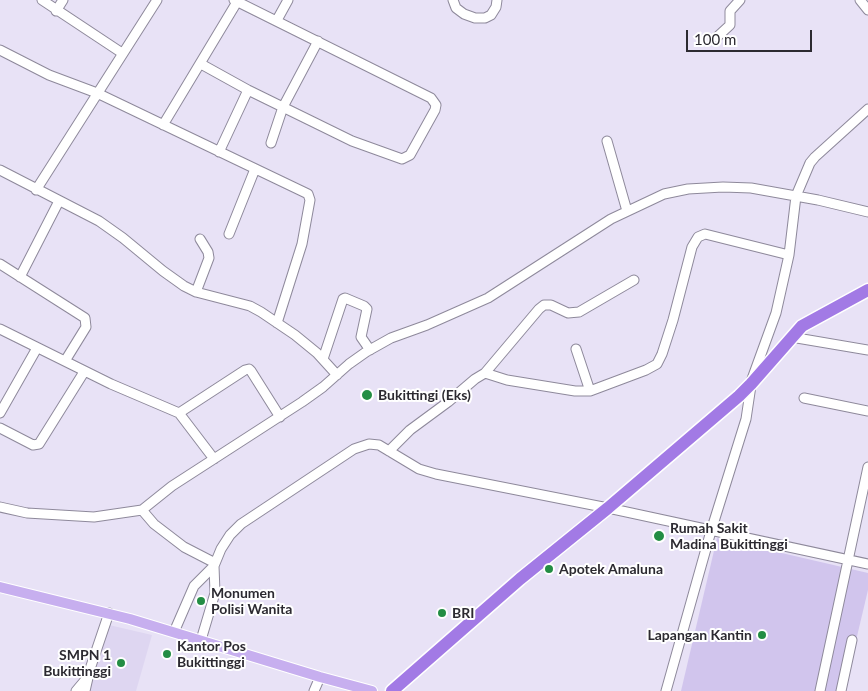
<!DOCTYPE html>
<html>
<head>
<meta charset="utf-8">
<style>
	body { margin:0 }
	#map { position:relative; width:868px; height:691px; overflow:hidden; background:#e8e2f6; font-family:Lato,sans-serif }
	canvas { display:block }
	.scale { position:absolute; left:686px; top:30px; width:126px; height:22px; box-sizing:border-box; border:2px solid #2c2a31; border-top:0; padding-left:6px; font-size:15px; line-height:18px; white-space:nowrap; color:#2c2a31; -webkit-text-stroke:4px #fff; paint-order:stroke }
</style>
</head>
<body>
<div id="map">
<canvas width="868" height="691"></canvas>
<div class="scale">100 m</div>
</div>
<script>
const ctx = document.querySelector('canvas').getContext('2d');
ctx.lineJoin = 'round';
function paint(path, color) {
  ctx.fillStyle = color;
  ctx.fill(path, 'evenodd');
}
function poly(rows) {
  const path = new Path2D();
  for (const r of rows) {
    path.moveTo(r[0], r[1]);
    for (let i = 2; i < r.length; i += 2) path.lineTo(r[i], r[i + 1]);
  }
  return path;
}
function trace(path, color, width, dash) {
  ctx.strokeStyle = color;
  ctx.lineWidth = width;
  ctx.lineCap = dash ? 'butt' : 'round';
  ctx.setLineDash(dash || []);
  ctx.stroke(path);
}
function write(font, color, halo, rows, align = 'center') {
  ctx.font = font + ' Lato,sans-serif';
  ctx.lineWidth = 4;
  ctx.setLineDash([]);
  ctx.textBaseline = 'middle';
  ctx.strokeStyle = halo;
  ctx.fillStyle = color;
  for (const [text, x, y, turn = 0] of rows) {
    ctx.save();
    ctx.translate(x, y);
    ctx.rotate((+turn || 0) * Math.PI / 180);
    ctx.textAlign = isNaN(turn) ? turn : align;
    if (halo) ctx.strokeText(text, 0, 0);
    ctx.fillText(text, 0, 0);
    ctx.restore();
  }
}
paint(poly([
	[109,625,152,635,136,691,89,691]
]), '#ded6f1');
paint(poly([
	[717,538,868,573,868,590,844,691,681,691]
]), '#d1c5ed');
const minor = poly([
	[42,0,122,53],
	[453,0,456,8,464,14,475,18,485,18,491,15,496,7,497,0],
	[860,0,868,10],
	[56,11,63,0],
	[277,20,288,0],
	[717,37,730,25,730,11,740,0],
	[0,50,49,75,97,93,308,194,310,200,302,244,277,323],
	[201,64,248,90,352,141,402,159,410,155,435,110,436,105,431,98,234,0],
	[163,125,237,2],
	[607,141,627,211],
	[271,143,283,107,318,41],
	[219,152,248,90],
	[0,170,99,221,123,238,163,271,184,286,196,292,250,306,261,312,295,335,317,353,337,375],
	[36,190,157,0],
	[229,234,255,169],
	[0,264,85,318,86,327,65,361],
	[20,277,59,201],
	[196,292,209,258,208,252,200,239],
	[0,329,111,384,179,413,214,459],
	[791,337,868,350],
	[576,349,590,391],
	[323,359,343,299,345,298,364,306,367,309,361,337,370,350],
	[485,373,539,309,544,305,551,305,568,313,579,312,634,280],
	[804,398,868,411],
	[0,413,37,348],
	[179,413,245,370,249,369,251,371,280,417],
	[0,428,33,445,39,444,84,372],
	[389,451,410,430,448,402,475,379,485,373,507,380,575,391,590,391,646,370,657,364,662,354,673,320,692,247,698,237,705,234,789,255],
	[0,507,27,513,94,517,142,510,172,486,302,402,323,387,349,364,366,352,391,338,427,325,488,298,611,219,664,194,688,189,723,187,751,188,818,200,868,212],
	[142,510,154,524,184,547,215,563],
	[174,632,194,586,214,566],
	[201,640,215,593,214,566,221,549,230,535,241,524,354,449,369,444,379,445,419,469,436,474,608,508,868,564],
	[76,691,87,678],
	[85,691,90,669,109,613],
	[314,691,320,677],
	[666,691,711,531,746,419,752,379,776,313,789,255,796,196,810,163,815,157,868,109],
	[820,691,868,467],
	[841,691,852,640]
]);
const major = poly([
	[0,587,130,619,320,677,372,691]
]);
const highway = poly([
	[392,691,520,579,608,508,739,396,751,384,802,326,868,290]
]);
trace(minor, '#8e899b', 11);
trace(major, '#fff', 12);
trace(highway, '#fff', 15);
trace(minor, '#fff', 9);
trace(major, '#c7afef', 10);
trace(highway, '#a27ae5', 12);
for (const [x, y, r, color] of [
	[367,395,6,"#238d44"],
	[659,536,6,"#238d44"],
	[549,569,5,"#238d44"],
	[201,601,5,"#238d44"],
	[442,613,5,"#238d44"],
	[762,635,5,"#238d44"],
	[167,654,5,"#238d44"],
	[121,663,5,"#238d44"]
]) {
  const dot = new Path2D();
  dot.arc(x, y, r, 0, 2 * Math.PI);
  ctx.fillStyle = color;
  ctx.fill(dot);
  trace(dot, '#fff', 2);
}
write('bold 14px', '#2c2a31', '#fff', [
	["Bukittingi (Eks)",378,395],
	["Rumah Sakit",670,528],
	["Madina Bukittinggi",670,544],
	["Apotek Amaluna",559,569],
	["Monumen",211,593],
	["Polisi Wanita",211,609],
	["BRI",452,613],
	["Lapangan Kantin",752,635,"right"],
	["Kantor Pos",177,646],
	["Bukittinggi",177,662],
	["SMPN 1",111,655,"right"],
	["Bukittinggi",111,671,"right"]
], 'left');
</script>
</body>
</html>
